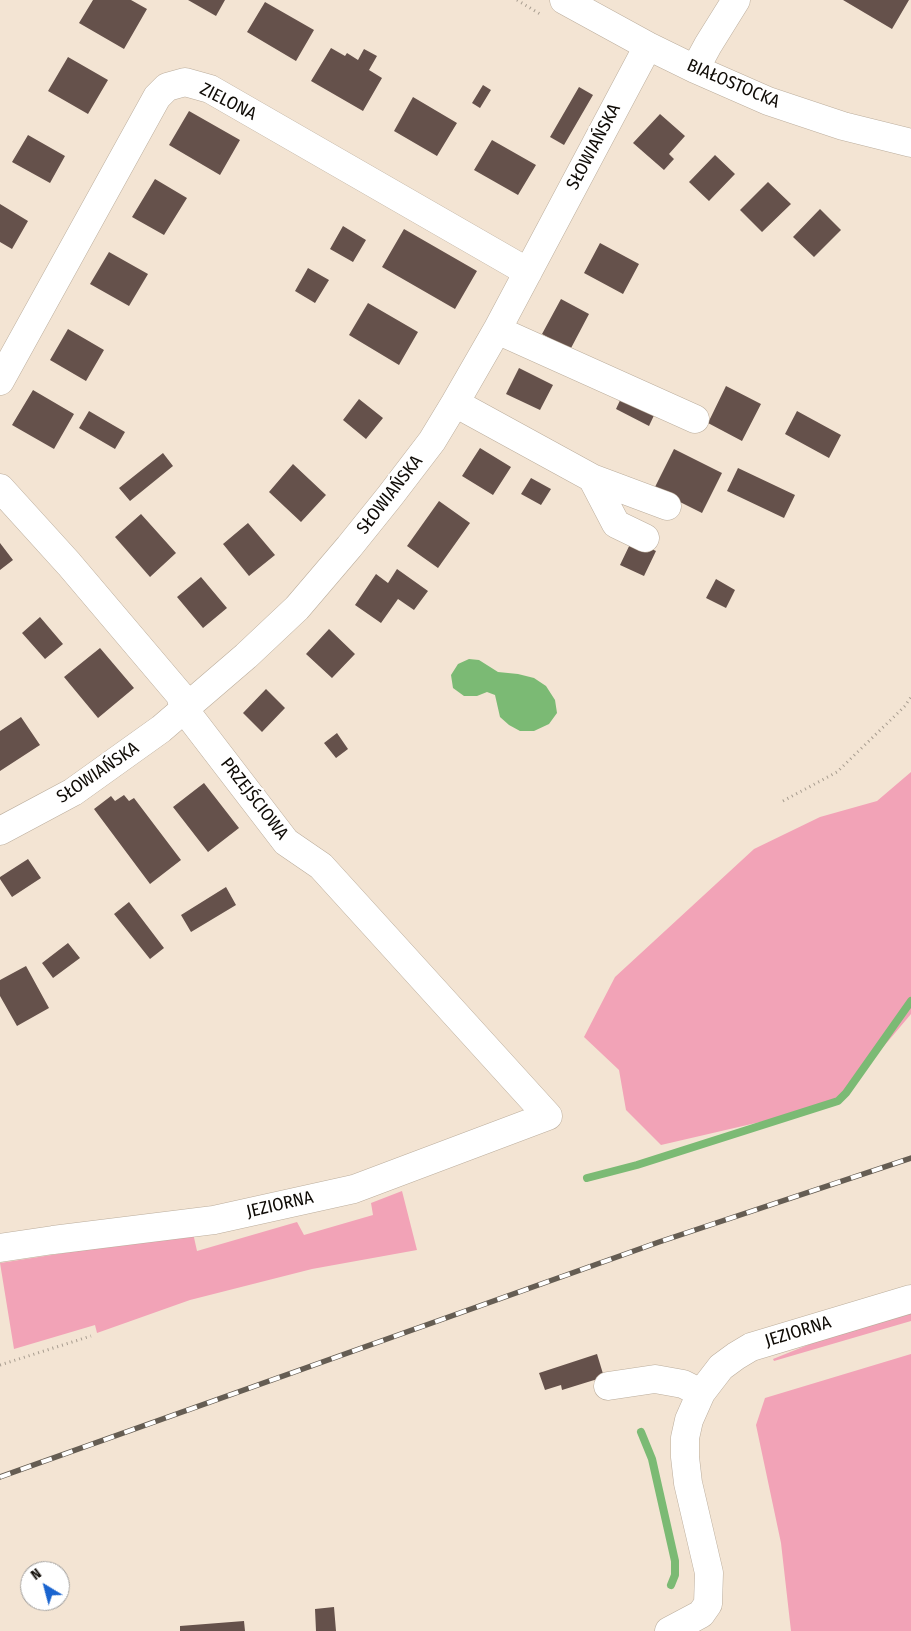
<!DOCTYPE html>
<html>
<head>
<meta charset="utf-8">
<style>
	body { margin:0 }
	#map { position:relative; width:911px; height:1631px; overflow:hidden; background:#f3e4d3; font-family:"Fira Sans Condensed",sans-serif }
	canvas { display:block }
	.north { position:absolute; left:20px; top:1561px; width:50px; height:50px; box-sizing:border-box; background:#fff; border:1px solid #9f9d9b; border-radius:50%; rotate:323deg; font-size:14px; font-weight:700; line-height:20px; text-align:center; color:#0f0b06 }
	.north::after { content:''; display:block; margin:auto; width:18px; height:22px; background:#1a64cf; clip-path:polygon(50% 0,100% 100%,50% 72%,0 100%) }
</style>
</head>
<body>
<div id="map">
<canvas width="911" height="1631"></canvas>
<div class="north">N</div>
</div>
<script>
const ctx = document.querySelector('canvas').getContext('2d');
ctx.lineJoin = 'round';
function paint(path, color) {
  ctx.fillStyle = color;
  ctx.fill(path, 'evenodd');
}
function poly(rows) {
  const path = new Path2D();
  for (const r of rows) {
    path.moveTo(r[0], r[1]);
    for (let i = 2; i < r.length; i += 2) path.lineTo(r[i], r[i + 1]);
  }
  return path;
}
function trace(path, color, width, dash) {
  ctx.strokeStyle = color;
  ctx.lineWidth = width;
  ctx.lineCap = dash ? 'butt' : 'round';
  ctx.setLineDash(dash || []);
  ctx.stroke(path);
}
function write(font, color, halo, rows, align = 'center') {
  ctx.font = font + ' "Fira Sans Condensed",sans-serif';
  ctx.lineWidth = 5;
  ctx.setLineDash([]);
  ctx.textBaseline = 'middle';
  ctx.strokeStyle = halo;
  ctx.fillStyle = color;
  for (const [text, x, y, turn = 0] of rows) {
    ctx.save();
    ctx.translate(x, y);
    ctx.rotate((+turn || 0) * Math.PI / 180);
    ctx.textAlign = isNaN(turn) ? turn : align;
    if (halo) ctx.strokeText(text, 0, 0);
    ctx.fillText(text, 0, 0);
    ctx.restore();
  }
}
paint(poly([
	[911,772,911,1014,841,1097,786,1116,661,1145,626,1110,619,1070,584,1037,615,977,754,849,820,817,877,801],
	[402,1191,417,1250,312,1269,190,1300,97,1333,95,1325,14,1349,0,1263,193,1233,197,1251,297,1222,304,1235,373,1215,371,1203],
	[911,1311,911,1321,774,1361,773,1359,845,1330],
	[911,1354,911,1631,791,1631,781,1543,756,1425,765,1398]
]), '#f2a3b7');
paint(poly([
	[469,659,479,660,498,672,518,674,534,678,546,686,555,700,557,713,549,724,534,731,520,731,509,725,500,717,495,695,487,692,477,696,464,696,453,688,451,675,458,664]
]), '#7bba74');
trace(poly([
	[587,1178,637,1165,838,1101,846,1093,911,1001],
	[641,1432,652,1459,675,1561,675,1575,671,1585]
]), '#7bba74', 8);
paint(poly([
	[93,0,131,0,147,9,124,49,79,23],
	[188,0,225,0,216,16],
	[843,0,909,0,892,29],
	[265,2,314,30,296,61,247,32],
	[331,48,345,56,347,53,358,60,364,49,377,56,369,70,382,78,363,111,311,81],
	[68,57,108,80,88,114,48,91],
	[483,85,491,90,480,108,472,103],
	[579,87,593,95,564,145,550,137],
	[413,97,457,123,437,156,394,131],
	[189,111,240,140,220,175,169,145],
	[660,114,685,136,669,154,674,159,664,170,633,143],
	[28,135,65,156,50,183,12,162],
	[492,140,536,165,518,195,474,170],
	[715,155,735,174,709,201,689,182],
	[155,179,187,198,164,235,132,217],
	[768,182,791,204,762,232,740,210],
	[0,204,28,221,12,249,0,242],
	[820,209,841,230,814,257,793,237],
	[343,226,366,240,353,262,330,249],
	[404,229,477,271,455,309,382,267],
	[600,243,639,264,623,294,584,273],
	[109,252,148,274,129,306,90,284],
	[308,268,329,280,315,303,295,291],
	[561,299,589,314,570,350,542,334],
	[368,303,418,332,399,365,349,335],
	[68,329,104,350,86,381,50,360],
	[519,368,553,385,540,410,506,394],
	[726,386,761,404,742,441,708,423],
	[33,390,74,414,54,449,12,425],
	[623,394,657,409,649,426,616,409],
	[359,399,383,418,366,439,343,420],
	[89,411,125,432,115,449,79,428],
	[797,411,841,435,829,458,785,434],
	[480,448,511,467,493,495,462,476],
	[674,449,722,473,702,513,654,489],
	[163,453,173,466,130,501,119,488],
	[293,464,326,495,301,522,269,492],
	[738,468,795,495,784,518,727,491],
	[531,478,551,489,541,505,521,494],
	[439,501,470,523,438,568,407,546],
	[141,514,176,553,150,577,115,537],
	[248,523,275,555,249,576,223,544],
	[632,540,656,551,644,576,620,565],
	[0,543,13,560,0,570],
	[397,569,428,591,414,610,398,599,381,623,355,605,376,574,388,583],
	[201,577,227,608,203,628,177,597],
	[716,579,735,590,726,608,706,598],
	[40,617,63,644,45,659,22,633],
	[329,629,355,654,332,678,306,654],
	[100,648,134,688,98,718,64,677],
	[266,689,285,708,262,732,243,713],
	[21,717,40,745,0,771,0,731],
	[337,733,348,749,336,758,324,743],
	[204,783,239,828,208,852,173,807],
	[124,795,129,801,134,798,181,860,150,884,94,809,111,796,115,801],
	[28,859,41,878,12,897,0,879,0,877],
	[226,887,236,905,191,932,181,915],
	[129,902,164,948,150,959,114,914],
	[68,943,80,958,53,978,42,963],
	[26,966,49,1008,17,1026,0,996,0,980],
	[597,1354,604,1377,562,1390,561,1385,545,1390,539,1373],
	[334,1607,336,1631,316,1631,315,1609],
	[244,1621,245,1631,180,1631,180,1626]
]), '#65514b');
const minor = poly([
	[564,0,648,46,695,69,768,101,843,126,911,143],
	[695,69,708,45,736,0],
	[497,330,695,419],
	[0,381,157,97,167,87,185,82,210,89,528,272],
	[455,403,592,478,667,506],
	[592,478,616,524,645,538],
	[0,488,69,564,180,695,184,709,286,842,321,866,548,1116,354,1189,214,1220,53,1240,0,1248],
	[0,831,73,792,161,729,246,656,297,608,349,547,390,496,432,441,455,403,497,330,648,46],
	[608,1386,655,1379,683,1384,701,1393,689,1420,685,1438,685,1457,688,1483,709,1573,708,1604,701,1614,669,1631],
	[701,1393,721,1367,736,1356,751,1347,911,1299]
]);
trace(minor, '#bbad9c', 29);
trace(poly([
	[517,0,540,14],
	[783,801,837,772,905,706,911,697],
	[0,1365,91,1336]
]), '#a79c8f', 3, [1, 4]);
trace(minor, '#fff', 28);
const rail = poly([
	[0,1477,659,1242,911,1158]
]);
trace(rail, '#655d53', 5.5);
trace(rail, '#fff', 4, [11]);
write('18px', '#0f0b06', '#fff', [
	["BIAŁOSTOCKA",733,84,23],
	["ZIELONA",228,102,27],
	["SŁOWIAŃSKA",594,147,-62],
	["SŁOWIAŃSKA",390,495,-52],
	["SŁOWIAŃSKA",98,773,-34],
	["PRZEJŚCIOWA",254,799,52],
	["JEZIORNA",280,1205,-13],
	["JEZIORNA",798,1332,-17]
]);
</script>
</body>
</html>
